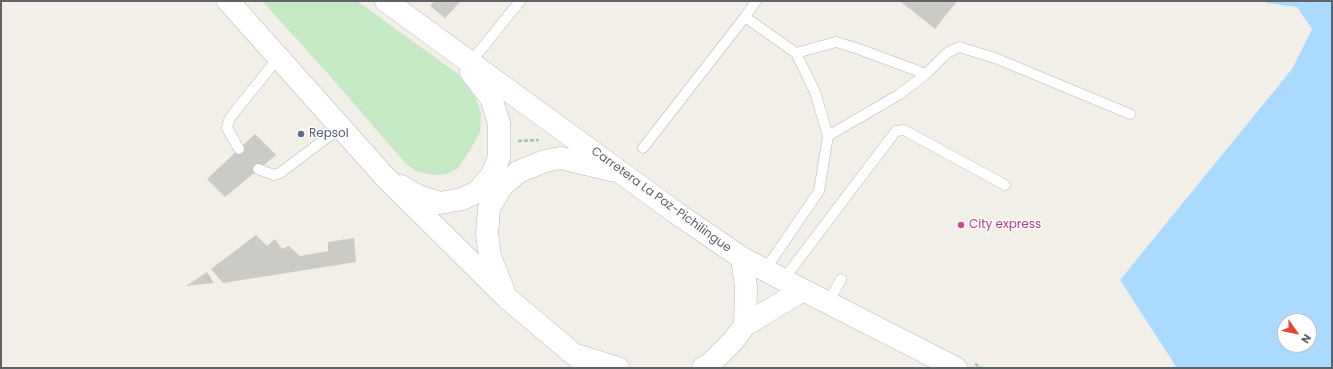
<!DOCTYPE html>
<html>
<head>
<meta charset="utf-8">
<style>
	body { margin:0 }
	#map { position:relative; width:1333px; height:369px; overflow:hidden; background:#f1efe8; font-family:Poppins,sans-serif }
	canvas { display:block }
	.frame { position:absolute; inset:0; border:2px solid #5f6368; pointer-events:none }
	.north { position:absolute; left:1277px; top:313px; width:40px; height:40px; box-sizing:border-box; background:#fff; border:1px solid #bfc1c3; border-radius:50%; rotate:123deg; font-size:11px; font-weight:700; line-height:16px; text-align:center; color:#5f6368 }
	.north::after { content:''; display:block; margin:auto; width:14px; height:18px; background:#ea4335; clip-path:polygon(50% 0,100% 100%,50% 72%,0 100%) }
</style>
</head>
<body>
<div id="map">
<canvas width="1333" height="369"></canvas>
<div class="frame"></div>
<div class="north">N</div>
</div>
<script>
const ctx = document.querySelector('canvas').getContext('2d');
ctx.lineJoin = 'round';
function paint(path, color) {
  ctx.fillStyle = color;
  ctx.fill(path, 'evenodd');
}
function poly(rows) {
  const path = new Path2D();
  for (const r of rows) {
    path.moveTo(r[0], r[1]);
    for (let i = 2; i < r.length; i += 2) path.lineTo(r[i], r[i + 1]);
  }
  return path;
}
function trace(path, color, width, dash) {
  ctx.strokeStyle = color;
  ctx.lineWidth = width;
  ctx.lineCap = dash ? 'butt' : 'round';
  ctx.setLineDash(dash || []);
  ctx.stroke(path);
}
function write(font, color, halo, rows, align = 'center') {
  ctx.font = font + ' Poppins,sans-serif';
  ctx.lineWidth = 3;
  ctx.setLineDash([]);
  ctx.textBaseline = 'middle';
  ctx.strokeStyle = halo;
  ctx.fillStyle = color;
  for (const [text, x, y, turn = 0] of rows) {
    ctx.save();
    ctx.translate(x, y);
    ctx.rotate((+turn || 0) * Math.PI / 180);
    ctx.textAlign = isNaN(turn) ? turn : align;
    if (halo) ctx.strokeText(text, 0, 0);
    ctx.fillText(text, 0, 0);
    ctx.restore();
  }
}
paint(poly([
	[262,1,357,1,458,74,475,97,481,113,480,132,469,152,458,168,447,174,433,175,416,171,406,164,330,76]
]), '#c5e8c5');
paint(poly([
	[1266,1,1332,1,1332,368,1177,368,1120,280,1292,69,1312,29,1297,7,1267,3],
	[1285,321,1309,321,1309,345,1285,345]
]), '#aadaff');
paint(poly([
	[434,1,461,1,445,18,430,6],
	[900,1,957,1,935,29],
	[255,134,276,155,225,197,207,179],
	[256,235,267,246,275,239,282,249,289,246,300,256,328,251,328,242,354,238,356,262,223,283,211,269],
	[207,272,214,283,186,286]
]), '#cccac5');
const service = poly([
	[756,1,745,17,796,53,815,92,828,136,819,191,765,270],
	[796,53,836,42,856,48,926,74],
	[470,63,520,1],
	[828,136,900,94,926,74,947,53,959,47,995,58,1130,114],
	[643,148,745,17],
	[239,149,227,128,229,120,233,114,279,57],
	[258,169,274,175,280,173,341,127],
	[783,280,896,131,904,130,1005,185],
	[828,303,841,279]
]);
const secondary = poly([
	[228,1,385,177,507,298,590,368],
	[386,1,675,212,742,258,803,290,956,368],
	[401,186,418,196,440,203,462,199,477,192,492,175,499,157,499,123,491,98,471,72],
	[503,289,490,257,487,234,489,208,502,186,518,172,545,161,561,158,611,170],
	[745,325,803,290],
	[576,355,618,368],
	[703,368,710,364,733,341,745,325,746,286,742,258]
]);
trace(service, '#b5b8bc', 11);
trace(secondary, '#b6babf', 23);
trace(poly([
	[518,141,539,140],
	[975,364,982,368]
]), '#9cc7a9', 2.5, [4, 2]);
trace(service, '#fff', 10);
trace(secondary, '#fff', 22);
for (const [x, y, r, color] of [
	[301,134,4,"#5c6f8a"],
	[961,225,4,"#d1479c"]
]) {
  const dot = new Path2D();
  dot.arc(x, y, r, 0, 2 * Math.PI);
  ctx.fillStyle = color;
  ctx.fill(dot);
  trace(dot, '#fff', 1.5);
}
write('12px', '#4e5e75', '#fff', [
	["Repsol",309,134]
], 'left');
write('12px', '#5f6368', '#fff', [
	["Carretera La Paz-Pichilingue",661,200,36]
]);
write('12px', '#b23c85', '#fff', [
	["City express",969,225]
], 'left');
</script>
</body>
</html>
